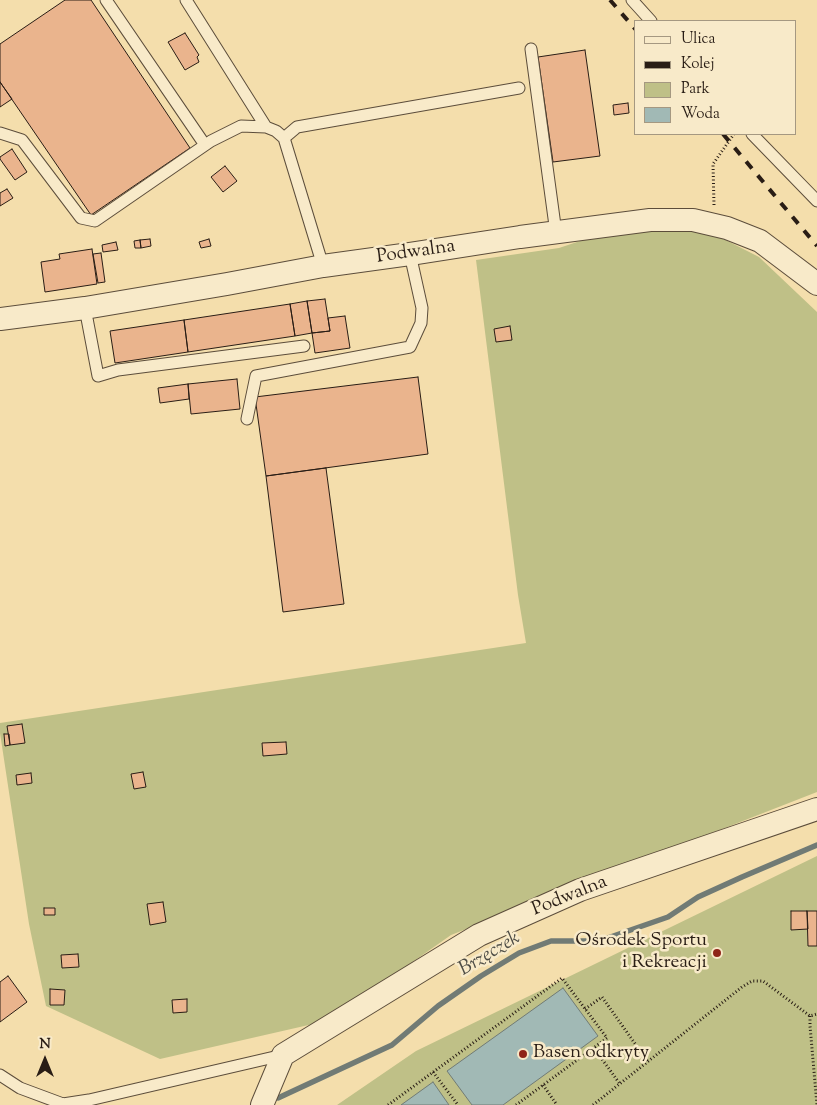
<!DOCTYPE html>
<html>
<head>
<meta charset="utf-8">
<style>
	body { margin:0 }
	#map { position:relative; width:817px; height:1105px; overflow:hidden; background:#f4deac; font-family:"Sorts Mill Goudy",serif }
	canvas { display:block }
	.legend { position:absolute; left:634px; top:20px; width:162px; height:115px; box-sizing:border-box; background:#f8eac9; border:1px solid #a59881; margin:0; padding:6px 9px; list-style:none; font-size:15px; color:#291d15 }
	.legend li { display:flex; align-items:center; gap:10px; height:25px }
	.legend b { width:25px; border:1px solid #a59881 }
	.north { position:absolute; left:20px; top:1035px; width:50px; height:50px; -webkit-text-stroke:4px #f8eac9; paint-order:stroke; rotate:0deg; font-size:14px; font-weight:700; line-height:20px; text-align:center; color:#291d15 }
	.north::after { content:''; display:block; margin:auto; width:18px; height:22px; background:#291d15; clip-path:polygon(50% 0,100% 100%,50% 72%,0 100%) }
</style>
</head>
<body>
<div id="map">
<canvas width="817" height="1105"></canvas>
<ul class="legend">
<li><b style="height:6px;background:#f8eac9"></b>Ulica</li>
<li><b style="height:6px;background:#291d15"></b>Kolej</li>
<li><b style="height:14px;background:#bfc087"></b>Park</li>
<li><b style="height:14px;background:#a1b9b5"></b>Woda</li>
</ul>
<div class="north">N</div>
</div>
<script>
const ctx = document.querySelector('canvas').getContext('2d');
ctx.lineJoin = 'round';
function paint(path, color) {
  ctx.fillStyle = color;
  ctx.fill(path, 'evenodd');
}
function poly(rows) {
  const path = new Path2D();
  for (const r of rows) {
    path.moveTo(r[0], r[1]);
    for (let i = 2; i < r.length; i += 2) path.lineTo(r[i], r[i + 1]);
  }
  return path;
}
function trace(path, color, width, dash) {
  ctx.strokeStyle = color;
  ctx.lineWidth = width;
  ctx.lineCap = dash ? 'butt' : 'round';
  ctx.setLineDash(dash || []);
  ctx.stroke(path);
}
function write(font, color, halo, rows, align = 'center') {
  ctx.font = font + ' "Sorts Mill Goudy",serif';
  ctx.lineWidth = 5;
  ctx.setLineDash([]);
  ctx.textBaseline = 'middle';
  ctx.strokeStyle = halo;
  ctx.fillStyle = color;
  for (const [text, x, y, turn = 0] of rows) {
    ctx.save();
    ctx.translate(x, y);
    ctx.rotate((+turn || 0) * Math.PI / 180);
    ctx.textAlign = isNaN(turn) ? turn : align;
    if (halo) ctx.strokeText(text, 0, 0);
    ctx.fillText(text, 0, 0);
    ctx.restore();
  }
}
paint(poly([
	[628,225,706,230,759,257,817,312,817,792,451,935,360,999,313,1024,160,1059,46,1006,29,924,0,733,0,723,526,643,518,595,476,260,559,248],
	[817,856,817,1105,337,1105,416,1051]
]), '#bfc087');
const water = poly([
	[563,988,598,1036,503,1105,472,1105,447,1071,563,988],
	[433,1082,449,1105,401,1105,433,1082]
]);
paint(water, '#a1b9b5');
trace(water, '#717b75', 1);
trace(poly([
	[278,1098,392,1045,438,1006,481,976,519,953,551,941,599,941,668,917,698,897,742,877,817,845]
]), '#717b75', 5.5);
const building = poly([
	[65,0,91,0,190,148,91,215,0,82,0,44,65,0],
	[185,33,199,55,197,57,199,62,185,70,168,42,185,33],
	[585,50,600,156,553,162,538,57,585,50],
	[0,82,12,99,0,107,0,82],
	[628,103,629,113,614,115,613,105,628,103],
	[12,149,27,172,15,180,0,159,0,157,12,149],
	[225,166,237,181,223,192,211,177,225,166],
	[7,189,13,198,0,206,0,193,7,189],
	[150,239,151,246,141,248,140,240,150,239],
	[209,239,211,246,201,248,199,242,209,239],
	[140,240,141,248,135,248,134,241,140,240],
	[116,242,118,250,103,252,102,245,116,242],
	[92,249,97,284,45,292,41,262,60,259,59,254,92,249],
	[101,253,105,282,98,283,93,254,101,253],
	[325,299,330,331,312,333,307,301,325,299],
	[307,301,312,333,295,336,290,304,307,301],
	[290,304,295,336,188,352,184,320,290,304],
	[345,316,350,348,315,353,312,333,330,331,328,318,345,316],
	[184,320,188,352,115,363,110,331,184,320],
	[510,326,512,340,496,342,494,329,510,326],
	[418,377,428,454,266,476,255,397,418,377],
	[237,379,240,409,191,414,188,384,237,379],
	[188,384,189,399,160,403,158,388,188,384],
	[326,468,344,604,283,612,266,476,326,468],
	[22,724,25,743,10,745,7,726,22,724],
	[4,734,9,734,10,745,5,746,4,734],
	[286,742,287,754,263,756,262,743,286,742],
	[143,772,146,787,134,789,131,774,143,772],
	[31,773,32,783,17,785,16,775,31,773],
	[163,902,166,922,150,925,147,904,163,902],
	[44,908,55,908,55,915,44,915,44,908],
	[791,911,807,911,808,929,791,930,791,911],
	[807,911,817,911,817,946,808,946,807,911],
	[78,954,79,967,62,968,61,955,78,954],
	[8,976,27,1002,0,1022,0,982,8,976],
	[50,989,65,990,64,1005,50,1005,50,989],
	[187,999,187,1012,173,1013,172,1000,187,999]
]);
paint(building, '#eab48d');
trace(building, '#291d15', 1);
const service = poly([
	[106,0,205,145],
	[186,0,266,127],
	[632,0,651,21],
	[531,49,556,233],
	[0,133,22,140,81,218,95,221,211,141,241,126,266,127,276,131,284,138,323,266],
	[752,134,817,201],
	[284,138,297,127,519,88],
	[85,308,98,376,118,370,304,346],
	[247,419,256,376,410,347,421,323,422,308,410,254],
	[0,1075,20,1088,63,1104,89,1100,283,1055]
]);
const minor = poly([
	[0,319,85,308,227,284,323,266,410,254,520,237,650,220,693,220,727,228,760,241,817,284],
	[262,1105,283,1055,479,935,580,890,817,809]
]);
trace(service, '#5c4d3b', 13);
trace(minor, '#5c4d3b', 24);
trace(poly([
	[714,205,713,164,734,134],
	[585,1009,602,997,648,1062],
	[810,1016,810,1026,817,1105],
	[594,1048,620,1084],
	[433,1072,458,1105],
	[543,1085,557,1105],
	[388,1105,562,978,607,1038,516,1105],
	[593,1105,742,987,752,981,763,981,810,1016,817,1014]
]), '#291d15', 3, [1, 2.5]);
trace(service, '#f8eac9', 11);
trace(minor, '#f8eac9', 22);
trace(poly([
	[610,0,636,30],
	[723,134,817,246]
]), '#291d15', 4, [9, 9]);
for (const [x, y, r, color] of [
	[717,953,5,"#8f2418"],
	[523,1054,5,"#8f2418"]
]) {
  const dot = new Path2D();
  dot.arc(x, y, r, 0, 2 * Math.PI);
  ctx.fillStyle = color;
  ctx.fill(dot);
  trace(dot, '#f8eac9', 2);
}
write('19px', '#291d15', '#f8eac9', [
	["Podwalna",416,253,-8],
	["Podwalna",570,897,-22]
]);
write('19px', '#291d15', '#f8eac9', [
	["Ośrodek Sportu",707,942],
	["i Rekreacji",707,964],
	["Basen odkryty",533,1054,"left"]
], 'right');
write('italic 20px', '#4d4c45', '#f8eac9', [
	["Brzęczek",490,955,-31]
]);
</script>
</body>
</html>
